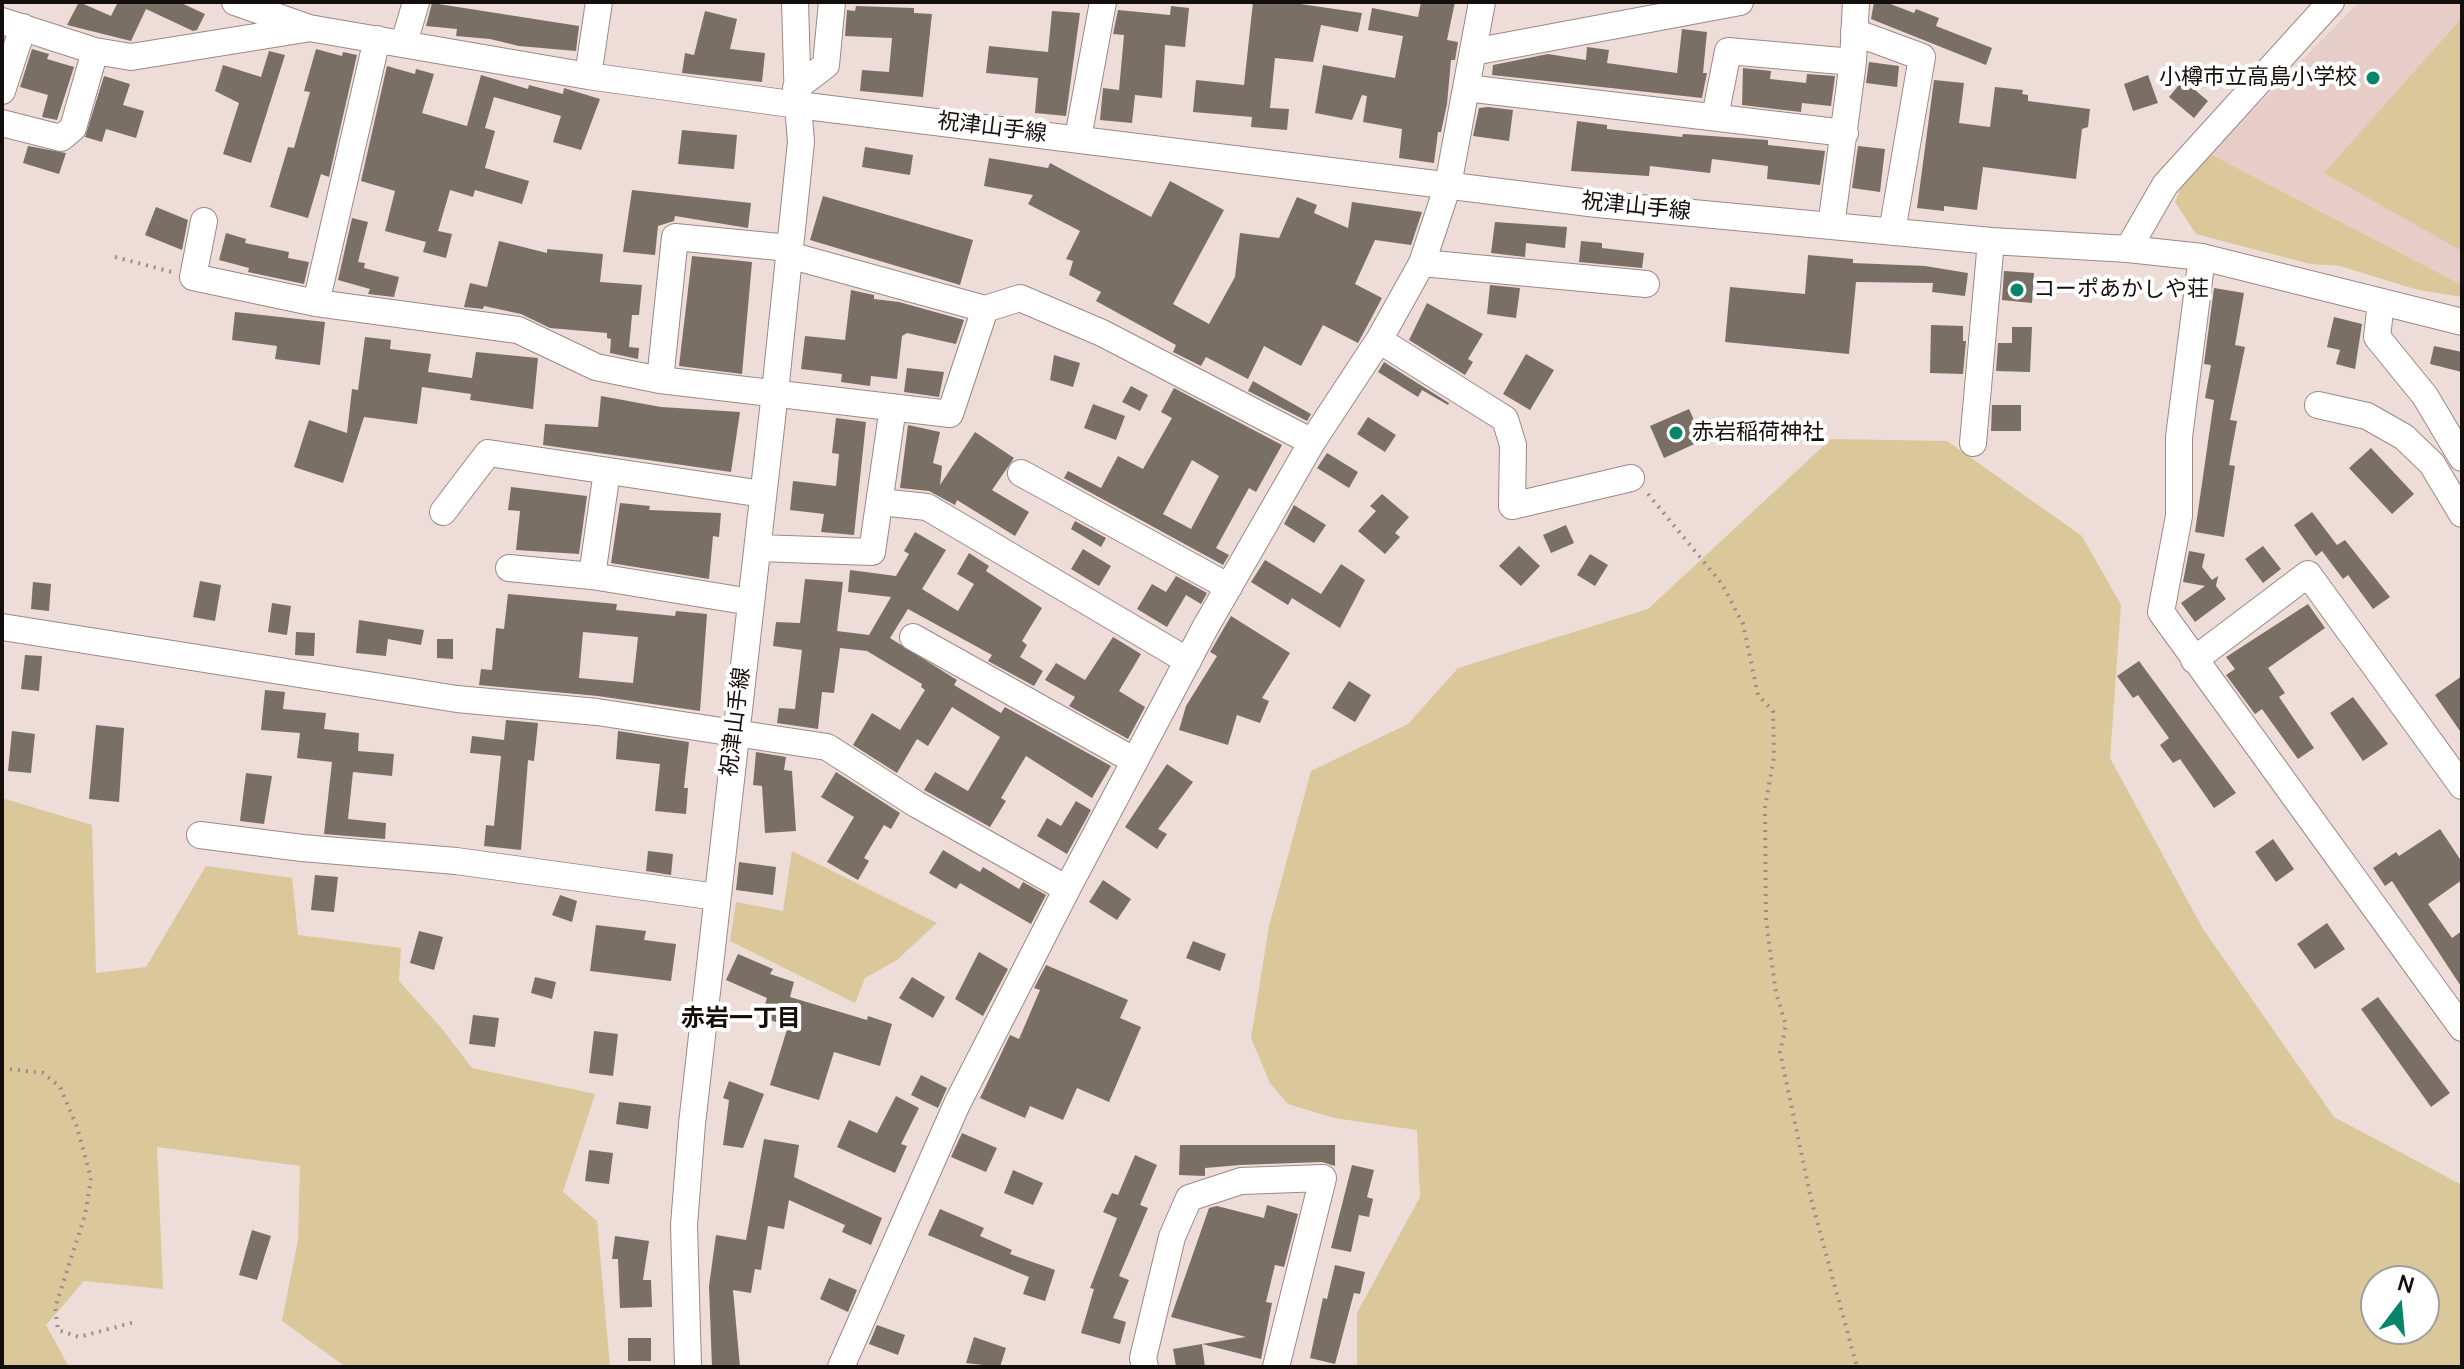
<!DOCTYPE html>
<html>
<head>
<meta charset="utf-8">
<style>
	body { margin:0 }
	#map { position:relative; width:2464px; height:1369px; overflow:hidden; background:#eedcd8; font-family:Manrope,sans-serif }
	canvas { display:block }
	.frame { position:absolute; inset:0; border:4px solid #140e0d; pointer-events:none }
	.north { position:absolute; left:2360px; top:1265px; width:80px; height:80px; box-sizing:border-box; background:#fff; border:2px solid #a19f9e; border-radius:50%; rotate:16deg; font-size:22px; font-weight:700; line-height:32px; text-align:center; color:#140e0d }
	.north::after { content:''; display:block; margin:auto; width:28px; height:36px; background:#068669; clip-path:polygon(50% 0,100% 100%,50% 72%,0 100%) }
</style>
</head>
<body>
<div id="map">
<canvas width="2464" height="1369"></canvas>
<div class="frame"></div>
<div class="north">N</div>
</div>
<script>
const ctx = document.querySelector('canvas').getContext('2d');
ctx.lineJoin = 'round';
function paint(path, color) {
  ctx.fillStyle = color;
  ctx.fill(path, 'evenodd');
}
function poly(rows) {
  const path = new Path2D();
  for (const r of rows) {
    path.moveTo(r[0], r[1]);
    for (let i = 2; i < r.length; i += 2) path.lineTo(r[i], r[i + 1]);
  }
  return path;
}
function trace(path, color, width, dash) {
  ctx.strokeStyle = color;
  ctx.lineWidth = width;
  ctx.lineCap = dash ? 'butt' : 'round';
  ctx.setLineDash(dash || []);
  ctx.stroke(path);
}
function write(font, color, halo, rows, align = 'center') {
  ctx.font = font + ' Manrope,"Noto Sans JP",sans-serif';
  ctx.lineWidth = 8;
  ctx.setLineDash([]);
  ctx.textBaseline = 'middle';
  ctx.strokeStyle = halo;
  ctx.fillStyle = color;
  for (const [text, x, y, turn = 0] of rows) {
    ctx.save();
    ctx.translate(x, y);
    ctx.rotate((+turn || 0) * Math.PI / 180);
    ctx.textAlign = isNaN(turn) ? turn : align;
    if (halo) ctx.strokeText(text, 0, 0);
    ctx.fillText(text, 0, 0);
    ctx.restore();
  }
}
paint(poly([
	[2359,2,2462,2,2462,285,2210,154]
]), '#e7cdc7');
paint(poly([
	[2462,18,2462,251,2324,173],
	[2210,154,2462,285,2462,297,2418,290,2340,266,2310,264,2196,234,2175,202,2185,179],
	[1831,439,1947,441,2082,536,2121,605,2110,758,2203,929,2334,1117,2462,1185,2462,1367,1357,1367,1357,1313,1420,1197,1417,1130,1334,1118,1288,1104,1270,1083,1251,1038,1269,926,1311,771,1408,724,1458,668,1648,609],
	[2376,1281,2424,1281,2424,1329,2376,1329],
	[2,798,92,825,96,973,146,967,206,866,292,878,298,935,401,948,399,981,443,1030,472,1068,595,1094,563,1192,597,1221,610,1367,346,1367,282,1321,298,1240,300,1166,157,1147,163,1289,84,1281,46,1325,69,1367,2,1367],
	[792,851,937,923,897,960,865,978,855,1003,730,941,736,902,783,911]
]), '#dac79a');
paint(poly([
	[79,2,111,16,118,2,179,2,205,14,197,30,193,31,146,9,131,41,67,25],
	[1253,2,1287,2,1362,13,1358,32,1321,25,1313,62,1275,58,1270,108,1289,109,1287,130,1251,127,1252,117,1193,112,1196,80,1244,85],
	[1421,2,1455,2,1447,40,1458,42,1455,60,1451,60,1447,104,1441,132,1438,132,1434,163,1399,158,1402,129,1363,122,1367,96,1362,95,1352,120,1315,113,1323,65,1395,78,1403,36,1368,30,1372,8,1418,17],
	[1874,2,1885,2,1914,13,1916,9,1939,18,1936,26,1992,48,1986,65,1871,19],
	[432,3,579,26,576,51,519,46,490,39,456,36,457,29,426,26],
	[856,6,914,8,914,13,932,14,923,97,860,91,862,70,889,72,892,38,845,36,847,10,855,11],
	[1171,6,1189,8,1185,47,1165,45,1162,98,1135,95,1132,123,1100,120,1103,88,1119,90,1124,35,1113,34,1118,10,1170,15],
	[705,11,737,19,730,49,765,53,762,82,682,73,685,53,694,55],
	[1052,11,1080,13,1066,116,1035,113,1038,78,986,73,989,46,1048,52],
	[1682,29,1707,32,1703,73,1707,73,1702,98,1492,75,1493,65,1548,54,1586,60,1587,47,1609,50,1607,63,1677,73],
	[32,49,49,54,47,59,74,67,57,120,42,117,48,95,20,87],
	[316,49,342,56,343,52,357,55,329,177,321,174,308,218,270,207,288,147,294,148,310,92,304,91],
	[269,51,285,55,251,163,223,154,239,103,215,91,223,65,261,77],
	[1869,62,1899,66,1897,87,1866,83],
	[387,66,415,74,416,69,434,74,422,113,467,126,481,75,528,89,529,85,563,94,564,88,600,99,581,150,553,142,561,116,494,97,485,128,495,131,485,168,529,181,522,204,475,190,473,197,450,190,438,231,452,234,446,258,423,252,426,242,385,231,395,191,361,181],
	[1743,68,1771,71,1770,79,1806,83,1807,74,1835,76,1831,106,1802,103,1801,112,1742,105],
	[2148,75,2158,103,2133,111,2124,84],
	[104,76,130,84,123,105,144,111,136,138,106,129,102,142,85,137],
	[1934,80,1964,83,1959,123,1990,127,1995,87,2023,90,2022,94,2028,95,2028,101,2090,109,2088,127,2082,129,2076,179,1983,167,1977,210,1944,206,1944,211,1917,208],
	[2183,80,2208,101,2194,118,2169,97],
	[1488,107,1513,110,1509,141,1473,136,1479,108],
	[1577,121,1607,125,1607,129,1682,137,1683,134,1768,140,1768,145,1825,151,1820,185,1767,179,1768,166,1712,159,1710,173,1650,166,1649,176,1571,171],
	[682,130,737,135,734,169,678,164],
	[28,146,66,153,59,174,23,163],
	[1858,146,1885,149,1880,192,1852,188],
	[865,147,913,155,910,175,862,167],
	[989,158,1048,168,1050,163,1151,217,1170,181,1224,210,1173,304,1209,324,1235,277,1240,233,1279,238,1297,197,1317,205,1314,213,1348,228,1352,202,1422,212,1411,245,1375,240,1355,284,1382,298,1358,343,1323,325,1301,366,1264,346,1248,379,1206,357,1201,366,1173,352,1176,345,1096,301,1101,292,1069,275,1073,261,1066,259,1080,231,1028,204,1033,195,984,186],
	[632,190,751,203,748,228,675,216,674,221,658,226,655,255,623,252],
	[823,196,973,240,960,285,810,240],
	[156,207,188,220,182,250,145,235],
	[352,218,368,222,358,262,365,263,364,268,399,277,394,297,368,294,370,289,338,280],
	[1495,222,1567,227,1565,248,1526,243,1525,257,1491,253],
	[226,233,246,239,245,243,289,252,288,258,309,262,304,284,248,272,249,268,219,260],
	[499,241,547,253,547,249,603,254,600,282,642,285,639,315,632,315,629,347,639,348,638,359,610,353,611,339,607,338,607,333,550,328,521,314,484,306,483,309,464,307,470,283,487,287],
	[1581,241,1602,243,1602,248,1644,253,1642,268,1579,262],
	[1808,255,1853,259,1853,263,1925,266,1968,273,1965,296,1932,292,1933,283,1856,282,1849,354,1725,342,1730,287,1805,294],
	[692,256,752,262,742,374,679,366],
	[2004,271,2034,273,2032,303,2002,300],
	[1490,285,1520,288,1516,318,1487,314],
	[2214,288,2244,293,2235,345,2245,347,2230,420,2237,421,2229,465,2235,466,2224,537,2195,532,2214,400,2205,398,2211,365,2204,364],
	[851,290,874,295,874,299,899,302,964,320,956,344,907,333,902,336,897,379,871,376,870,386,841,382,842,374,801,369,805,336,845,340],
	[1427,303,1483,334,1468,359,1473,362,1465,375,1409,340],
	[235,312,325,322,320,365,275,359,277,346,232,340],
	[2334,317,2362,324,2355,369,2336,364,2340,350,2327,347],
	[1931,325,1963,326,1963,341,1966,341,1963,374,1930,373],
	[2012,327,2032,327,2030,372,1996,371,1998,343,2012,343],
	[365,337,391,340,390,349,431,354,428,372,472,378,476,352,538,358,533,409,470,400,471,394,422,387,417,424,364,417,343,483,294,467,309,420,347,433,352,389,358,390],
	[2434,346,2462,352,2462,372,2430,364],
	[1526,354,1554,370,1530,410,1503,394],
	[1054,355,1080,363,1073,387,1050,380],
	[1384,362,1449,403,1448,405,1422,390,1418,397,1378,372],
	[907,368,944,372,939,397,904,392],
	[1253,381,1311,414,1307,421,1248,391],
	[1131,386,1148,395,1140,411,1122,402],
	[1174,388,1282,445,1256,492,1249,488,1216,548,1229,555,1223,565,1064,478,1068,471,1101,488,1118,456,1143,469,1172,418,1161,412],
	[1192,460,1219,476,1191,529,1163,514],
	[601,396,661,407,740,412,731,472,543,445,545,424,598,427],
	[1093,404,1125,416,1116,440,1084,428],
	[1992,405,2021,405,2021,431,1991,431],
	[1689,409,1703,440,1664,458,1650,426],
	[1368,417,1396,435,1385,452,1357,434],
	[836,418,866,422,854,535,821,532,824,514,790,510,793,481,836,486,839,454,832,453],
	[908,425,940,432,933,463,942,466,940,485,975,432,1014,458,992,490,1029,512,1015,536,957,500,955,505,929,491,900,488],
	[2371,448,2414,494,2392,514,2349,468],
	[1327,453,1358,472,1349,488,1317,468],
	[511,487,587,496,579,554,516,550,520,511,508,510],
	[1382,494,1409,517,1395,533,1400,537,1385,554,1358,531,1376,511,1370,506],
	[620,503,650,506,649,510,721,513,719,537,713,536,709,579,611,563],
	[1294,505,1326,525,1314,543,1284,524],
	[2312,512,2337,545,2345,540,2390,597,2373,609,2348,575,2343,579,2322,551,2316,556,2294,525],
	[1075,521,1106,538,1101,547,1071,529],
	[1566,525,1574,543,1551,553,1543,535],
	[915,532,946,550,922,589,958,611,974,584,957,574,969,553,989,566,986,571,1042,608,1022,641,1027,645,1020,657,1043,671,1034,686,988,661,992,655,908,609,890,638,957,680,954,685,1001,713,1005,707,1111,766,1092,798,1026,756,1001,798,1006,801,990,827,924,790,935,772,968,791,1000,737,952,707,928,746,917,739,897,773,853,745,872,713,900,730,925,690,921,687,922,684,867,651,840,648,834,693,822,692,818,729,777,723,779,708,795,709,802,650,773,646,776,622,800,623,805,579,843,582,837,631,869,635,891,597,848,592,850,570,896,576,909,554,904,551],
	[1519,546,1540,566,1521,586,1499,566],
	[2263,546,2281,569,2263,583,2245,559],
	[1083,549,1111,566,1099,586,1071,569],
	[2189,551,2205,554,2202,567,2212,580,2218,576,2216,586,2226,599,2195,622,2181,603,2205,586,2183,582],
	[1590,554,1608,565,1595,586,1577,575],
	[1265,560,1321,594,1341,564,1365,580,1340,628,1292,598,1288,605,1251,582],
	[1176,576,1207,593,1201,604,1186,595,1167,627,1137,609,1152,584,1166,592],
	[200,581,221,585,215,621,193,617],
	[33,582,51,584,49,611,31,609],
	[508,594,617,604,616,610,675,616,676,611,707,614,700,711,598,696,479,685,481,669,492,670,496,628,504,629],
	[583,632,638,637,633,683,579,678],
	[272,603,291,606,287,635,268,632],
	[2308,604,2325,628,2268,668,2285,693,2279,697,2314,748,2298,759,2262,709,2255,714,2226,675,2235,669,2226,657],
	[1231,616,1290,653,1262,698,1269,701,1260,723,1237,715,1228,745,1179,730,1186,706,1217,656,1210,652],
	[359,620,424,630,421,645,388,639,386,656,356,653],
	[296,632,315,633,314,656,295,655],
	[1113,637,1141,654,1119,691,1145,707,1128,739,1069,706,1075,697,1045,680,1056,663,1085,680],
	[437,639,453,639,453,659,437,658],
	[25,655,42,656,39,691,21,689],
	[2139,661,2236,793,2214,808,2180,759,2173,763,2160,745,2169,738,2138,695,2133,698,2117,676],
	[2462,676,2462,734,2435,695],
	[1349,681,1371,695,1355,722,1332,708],
	[265,690,285,692,283,709,326,713,324,729,359,733,358,751,394,754,392,776,353,772,348,819,386,823,385,839,324,834,332,762,297,758,300,733,261,730],
	[2353,697,2388,744,2363,761,2330,713],
	[506,720,538,723,534,761,528,760,521,850,484,846,486,825,494,826,501,756,470,753,472,736,504,740],
	[96,725,124,728,119,802,89,799],
	[12,731,35,734,31,773,8,771],
	[618,731,689,742,684,788,688,788,686,814,655,811,660,764,616,759],
	[756,752,786,757,784,770,792,771,796,831,765,833,762,786,753,785],
	[1167,764,1193,782,1158,829,1167,834,1157,849,1125,827],
	[836,772,900,813,891,829,884,825,864,858,869,861,858,880,827,862,854,817,821,797],
	[246,773,272,776,264,824,240,821],
	[1076,801,1091,810,1067,854,1037,836,1047,818,1061,826],
	[2440,829,2462,862,2462,880,2428,904,2452,938,2462,931,2462,988,2392,881,2385,886,2373,868,2396,852,2399,856],
	[2273,839,2294,869,2276,882,2255,852],
	[943,850,980,872,983,867,1019,889,1023,882,1046,895,1031,924,960,883,956,889,929,873],
	[648,851,673,854,671,875,646,871],
	[739,862,776,867,773,895,736,890],
	[315,875,338,877,334,912,311,910],
	[1103,880,1131,899,1117,920,1089,902],
	[560,895,577,901,572,922,552,915],
	[2327,923,2345,949,2315,969,2297,944],
	[596,925,646,931,644,940,676,944,671,981,590,971],
	[419,931,443,937,434,970,410,963],
	[1193,941,1226,954,1220,971,1186,958],
	[979,952,1008,969,983,1016,955,999],
	[738,954,773,969,770,974,794,982,790,997,867,1020,868,1016,892,1024,880,1066,834,1052,819,1100,770,1085,788,1026,761,1017,767,998,726,980],
	[1046,965,1128,1000,1120,1018,1141,1027,1109,1102,1077,1088,1063,1120,1030,1106,1025,1118,980,1098,1010,1035,1019,1039,1040,990,1034,988],
	[535,977,556,982,552,999,531,993],
	[912,977,945,997,933,1018,899,998],
	[2378,997,2450,1093,2431,1107,2361,1009],
	[473,1015,499,1018,495,1047,469,1044],
	[594,1031,618,1034,613,1076,589,1073],
	[921,1075,947,1088,938,1108,911,1095],
	[729,1081,764,1094,743,1148,723,1145,729,1100,723,1098],
	[896,1096,919,1108,901,1144,907,1146,895,1173,837,1147,849,1120,877,1133],
	[619,1102,651,1106,648,1129,616,1124],
	[962,1133,997,1148,986,1172,951,1157],
	[764,1139,799,1145,794,1177,882,1218,871,1245,842,1232,845,1225,789,1200,784,1229,768,1226,761,1270,755,1269,751,1293,733,1290,740,1367,712,1367,709,1286,716,1235,746,1240],
	[1180,1145,1335,1145,1335,1166,1322,1162,1240,1165,1205,1168,1205,1176,1179,1175],
	[589,1150,613,1153,609,1184,585,1181],
	[1135,1155,1157,1165,1140,1205,1148,1208,1119,1276,1129,1280,1113,1318,1126,1322,1120,1344,1081,1333,1094,1289,1090,1288,1117,1218,1103,1212,1112,1193,1118,1195],
	[1352,1165,1374,1170,1367,1197,1373,1199,1369,1217,1359,1215,1351,1252,1331,1248],
	[1013,1170,1043,1183,1033,1205,1004,1193],
	[1267,1205,1298,1214,1284,1267,1275,1265,1266,1302,1272,1303,1261,1359,1202,1344,1246,1337,1171,1317,1209,1208,1217,1206,1264,1218],
	[940,1209,984,1228,980,1236,1012,1250,1010,1254,1055,1270,1045,1301,1023,1294,1029,1277,928,1235],
	[252,1230,271,1236,257,1280,239,1275],
	[615,1236,649,1241,643,1280,651,1280,652,1307,620,1308,618,1259,612,1259],
	[1335,1265,1365,1272,1360,1294,1354,1293,1335,1364,1310,1358,1323,1298,1327,1299],
	[829,1278,857,1290,848,1312,820,1299],
	[877,1325,905,1335,898,1355,869,1344],
	[974,1337,1006,1348,1000,1367,966,1363],
	[628,1338,651,1338,651,1361,628,1361],
	[1202,1344,1205,1367,1176,1367,1173,1349]
]), '#7a6f65');
const minor = poly([
	[235,2,309,28,588,76,798,105,795,2],
	[2,21,95,51,131,57,305,29],
	[1854,32,1922,57,1892,232],
	[404,43,416,2],
	[1473,52,1740,2],
	[588,76,599,2],
	[796,88,826,65,832,2],
	[1466,88,1845,133],
	[2,91,23,27],
	[1715,117,1728,51,1853,62],
	[2,123,61,138,73,128,95,51],
	[1078,138,1103,2],
	[204,221,193,277,316,303,518,330,596,367,660,380,950,414,985,309],
	[1831,226,1853,62,1856,2],
	[2128,249,2202,257,2462,322],
	[789,255,985,309,1020,298,1102,333,1312,442],
	[2202,257,2179,437,2179,516,2161,612,2462,1028],
	[1422,263,1646,284],
	[2381,302,2377,337,2425,396,2462,458],
	[316,303,377,39],
	[1379,340,1505,419,1513,445,1512,506,1631,478],
	[660,380,675,237,790,248],
	[2318,405,2367,416,2404,437,2432,464,2462,514],
	[1973,443,1991,241],
	[1021,473,1229,587],
	[880,502,927,507,1188,661],
	[443,512,488,453,763,494],
	[758,548,872,552,893,407],
	[509,568,592,576,751,602],
	[592,576,607,471],
	[2,627,457,699,597,712,827,747,916,804,1067,889],
	[913,637,1135,761],
	[2194,660,2308,574,2462,786],
	[200,835,302,848,456,861,717,897],
	[688,1367,684,1225,692,1124,775,392,801,142,798,105,1597,204,1991,241,2128,249,2165,185,2331,2],
	[841,1367,957,1104,1067,889,1205,628,1312,442,1379,340,1422,263,1448,185,1482,2],
	[1145,1367,1143,1358,1172,1237,1189,1198,1241,1181,1323,1178,1276,1367]
]);
trace(minor, '#9a8985', 28);
trace(poly([
	[115,257,172,272],
	[1648,494,1722,584,1743,624,1758,695,1773,711,1774,757,1765,807,1766,921,1776,993,1786,1025,1780,1052,1811,1199,1857,1367],
	[2,1068,43,1073,60,1087,77,1127,91,1178,85,1215,55,1308,58,1330,79,1337,135,1322]
]), '#998c89', 4, [2, 6]);
trace(minor, '#fff', 26);
for (const [x, y, r, color] of [
	[2373,78,8,"#068669"],
	[2017,290,8,"#068669"],
	[1676,433,8,"#068669"]
]) {
  const dot = new Path2D();
  dot.arc(x, y, r, 0, 2 * Math.PI);
  ctx.fillStyle = color;
  ctx.fill(dot);
  trace(dot, '#fff', 3);
}
write('22px', '#140e0d', '#fff', [
	["小樽市立高島小学校",2357,78,"right"],
	["コーポあかしや荘",2033,290],
	["赤岩稲荷神社",1692,433]
], 'left');
write('22px', '#140e0d', '#fff', [
	["祝津山手線",992,128,7],
	["祝津山手線",1636,207,6],
	["祝津山手線",736,722,-83]
]);
write('bold 24px', '#140e0d', '#fff', [
	["赤岩一丁目",741,1019]
]);
</script>
</body>
</html>
